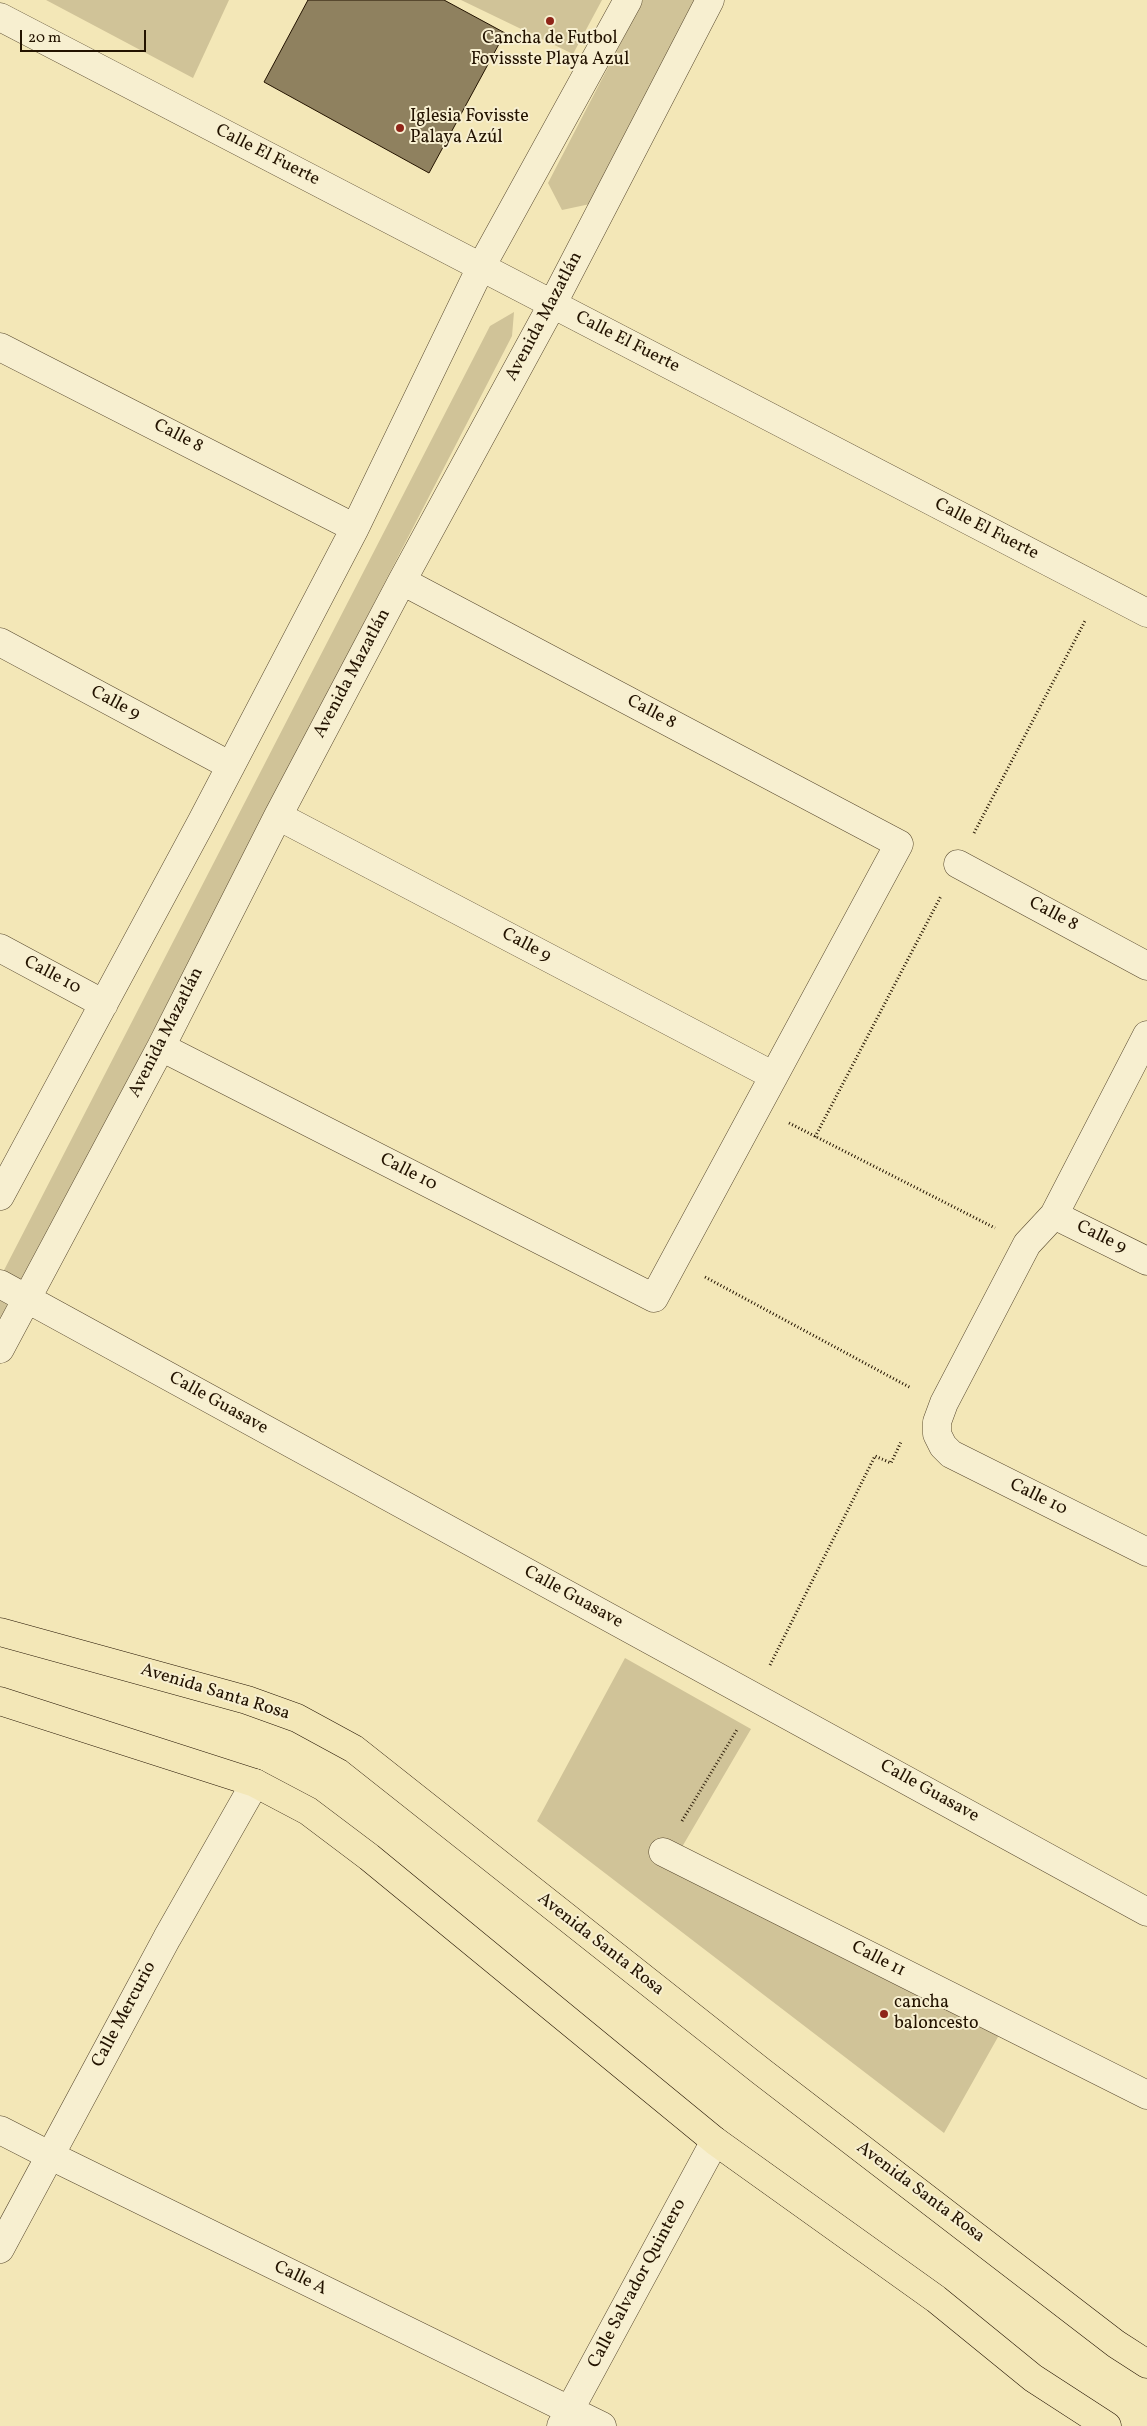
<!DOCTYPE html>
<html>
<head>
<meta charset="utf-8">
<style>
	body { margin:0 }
	#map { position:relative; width:1147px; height:2426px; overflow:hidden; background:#f3e7b7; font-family:Vollkorn,serif }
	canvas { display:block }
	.scale { position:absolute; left:20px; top:30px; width:126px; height:22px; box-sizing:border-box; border:2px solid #231300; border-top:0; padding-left:6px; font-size:15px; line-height:18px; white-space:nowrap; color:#231300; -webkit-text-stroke:4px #f7efd0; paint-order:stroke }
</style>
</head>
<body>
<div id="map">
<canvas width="1147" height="2426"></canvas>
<div class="scale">20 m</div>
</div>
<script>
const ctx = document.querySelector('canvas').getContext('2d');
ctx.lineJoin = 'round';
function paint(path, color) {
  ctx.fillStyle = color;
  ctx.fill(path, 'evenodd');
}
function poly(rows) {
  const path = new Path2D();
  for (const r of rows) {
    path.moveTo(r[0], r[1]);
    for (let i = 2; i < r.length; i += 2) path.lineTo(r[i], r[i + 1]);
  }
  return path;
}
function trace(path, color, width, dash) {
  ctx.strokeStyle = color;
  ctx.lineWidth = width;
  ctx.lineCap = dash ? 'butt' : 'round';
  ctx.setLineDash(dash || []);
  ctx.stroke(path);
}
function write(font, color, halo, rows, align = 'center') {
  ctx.font = font + ' Vollkorn,serif';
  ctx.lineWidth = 4;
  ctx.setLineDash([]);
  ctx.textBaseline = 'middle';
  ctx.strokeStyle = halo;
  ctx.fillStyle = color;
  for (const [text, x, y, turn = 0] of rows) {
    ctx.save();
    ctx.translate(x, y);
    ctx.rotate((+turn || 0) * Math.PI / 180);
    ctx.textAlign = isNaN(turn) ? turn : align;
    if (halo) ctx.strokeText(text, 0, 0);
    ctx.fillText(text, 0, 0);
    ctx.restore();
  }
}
paint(poly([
	[46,0,229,0,193,78],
	[461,0,602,0,573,54],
	[643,0,696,0,590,204,562,210,548,183],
	[514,312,512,336,0,1327,0,1278,490,326],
	[625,1658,751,1729,682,1847,1012,2012,944,2133,537,1821]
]), '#d0c398');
const building = poly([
	[308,0,444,0,505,33,429,173,264,82,308,0]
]);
paint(building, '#8f815f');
trace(building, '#231300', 1);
const minor = poly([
	[0,17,1147,613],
	[0,347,355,528],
	[0,642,231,766],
	[278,816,774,1076],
	[958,864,1147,966],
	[0,948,104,1004],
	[1147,1035,1054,1215,1027,1244,944,1403,937,1422,937,1434,943,1446,951,1454,1147,1552],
	[161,1047,654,1298,899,844,402,581],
	[0,1196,202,821,355,528,481,267,628,0],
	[1054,1215,1147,1261],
	[0,1284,1147,1912],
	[0,1349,161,1047,278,816,402,581,552,305,710,0],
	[663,1852,1147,2095],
	[0,2130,49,2155,602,2426],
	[0,2249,167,1938,255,1783],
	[561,2426,715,2141]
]);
const major = poly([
	[0,1632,247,1700,297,1718,354,1749,762,2072,1116,2344,1147,2364],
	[0,1701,255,1783,308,1811,369,1857,715,2141,936,2299,1033,2378,1107,2426]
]);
trace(minor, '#57482e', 29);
trace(major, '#231300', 29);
trace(poly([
	[974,833,1085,621],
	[789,1123,995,1228],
	[815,1137,941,896],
	[705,1277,911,1388],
	[770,1665,875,1456,891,1463,901,1442],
	[682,1821,738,1728]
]), '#231300', 3, [1, 2.5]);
trace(minor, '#f7efd0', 28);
trace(major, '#f3e7b7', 28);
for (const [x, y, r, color] of [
	[550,21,5,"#8f2418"],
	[400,128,5,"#8f2418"],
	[884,2014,5,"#8f2418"]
]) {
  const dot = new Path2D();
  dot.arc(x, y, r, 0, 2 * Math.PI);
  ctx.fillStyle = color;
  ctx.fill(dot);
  trace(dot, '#f7efd0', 2);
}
write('18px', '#231300', '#f7efd0', [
	["Cancha de Futbol",550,40,"center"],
	["Fovissste Playa Azul",550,61,"center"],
	["Iglesia Fovisste",410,118],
	["Palaya Azúl",410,139],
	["cancha",894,2004],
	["baloncesto",894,2025]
], 'left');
write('18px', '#231300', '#f7efd0', [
	["Calle El Fuerte",267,156,27],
	["Avenida Mazatlán",545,317,-62],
	["Calle El Fuerte",627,343,27],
	["Calle 8",178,437,27],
	["Calle El Fuerte",986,530,27],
	["Avenida Mazatlán",353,674,-62],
	["Calle 9",115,704,28],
	["Calle 8",651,713,28],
	["Calle 8",1053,915,28],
	["Calle 9",526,946,28],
	["Calle 10",52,976,28],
	["Avenida Mazatlán",167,1033,-63],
	["Calle 10",408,1173,27],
	["Calle 9",1101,1238,26],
	["Calle Guasave",218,1404,29],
	["Calle 10",1038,1498,26],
	["Calle Guasave",573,1598,29],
	["Avenida Santa Rosa",215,1693,17],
	["Calle Guasave",929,1792,29],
	["Avenida Santa Rosa",600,1945,38],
	["Calle 11",878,1960,27],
	["Calle Mercurio",125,2015,-62],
	["Avenida Santa Rosa",920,2193,37],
	["Calle A",300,2279,26],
	["Calle Salvador Quintero",638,2284,-62]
]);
</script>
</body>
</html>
